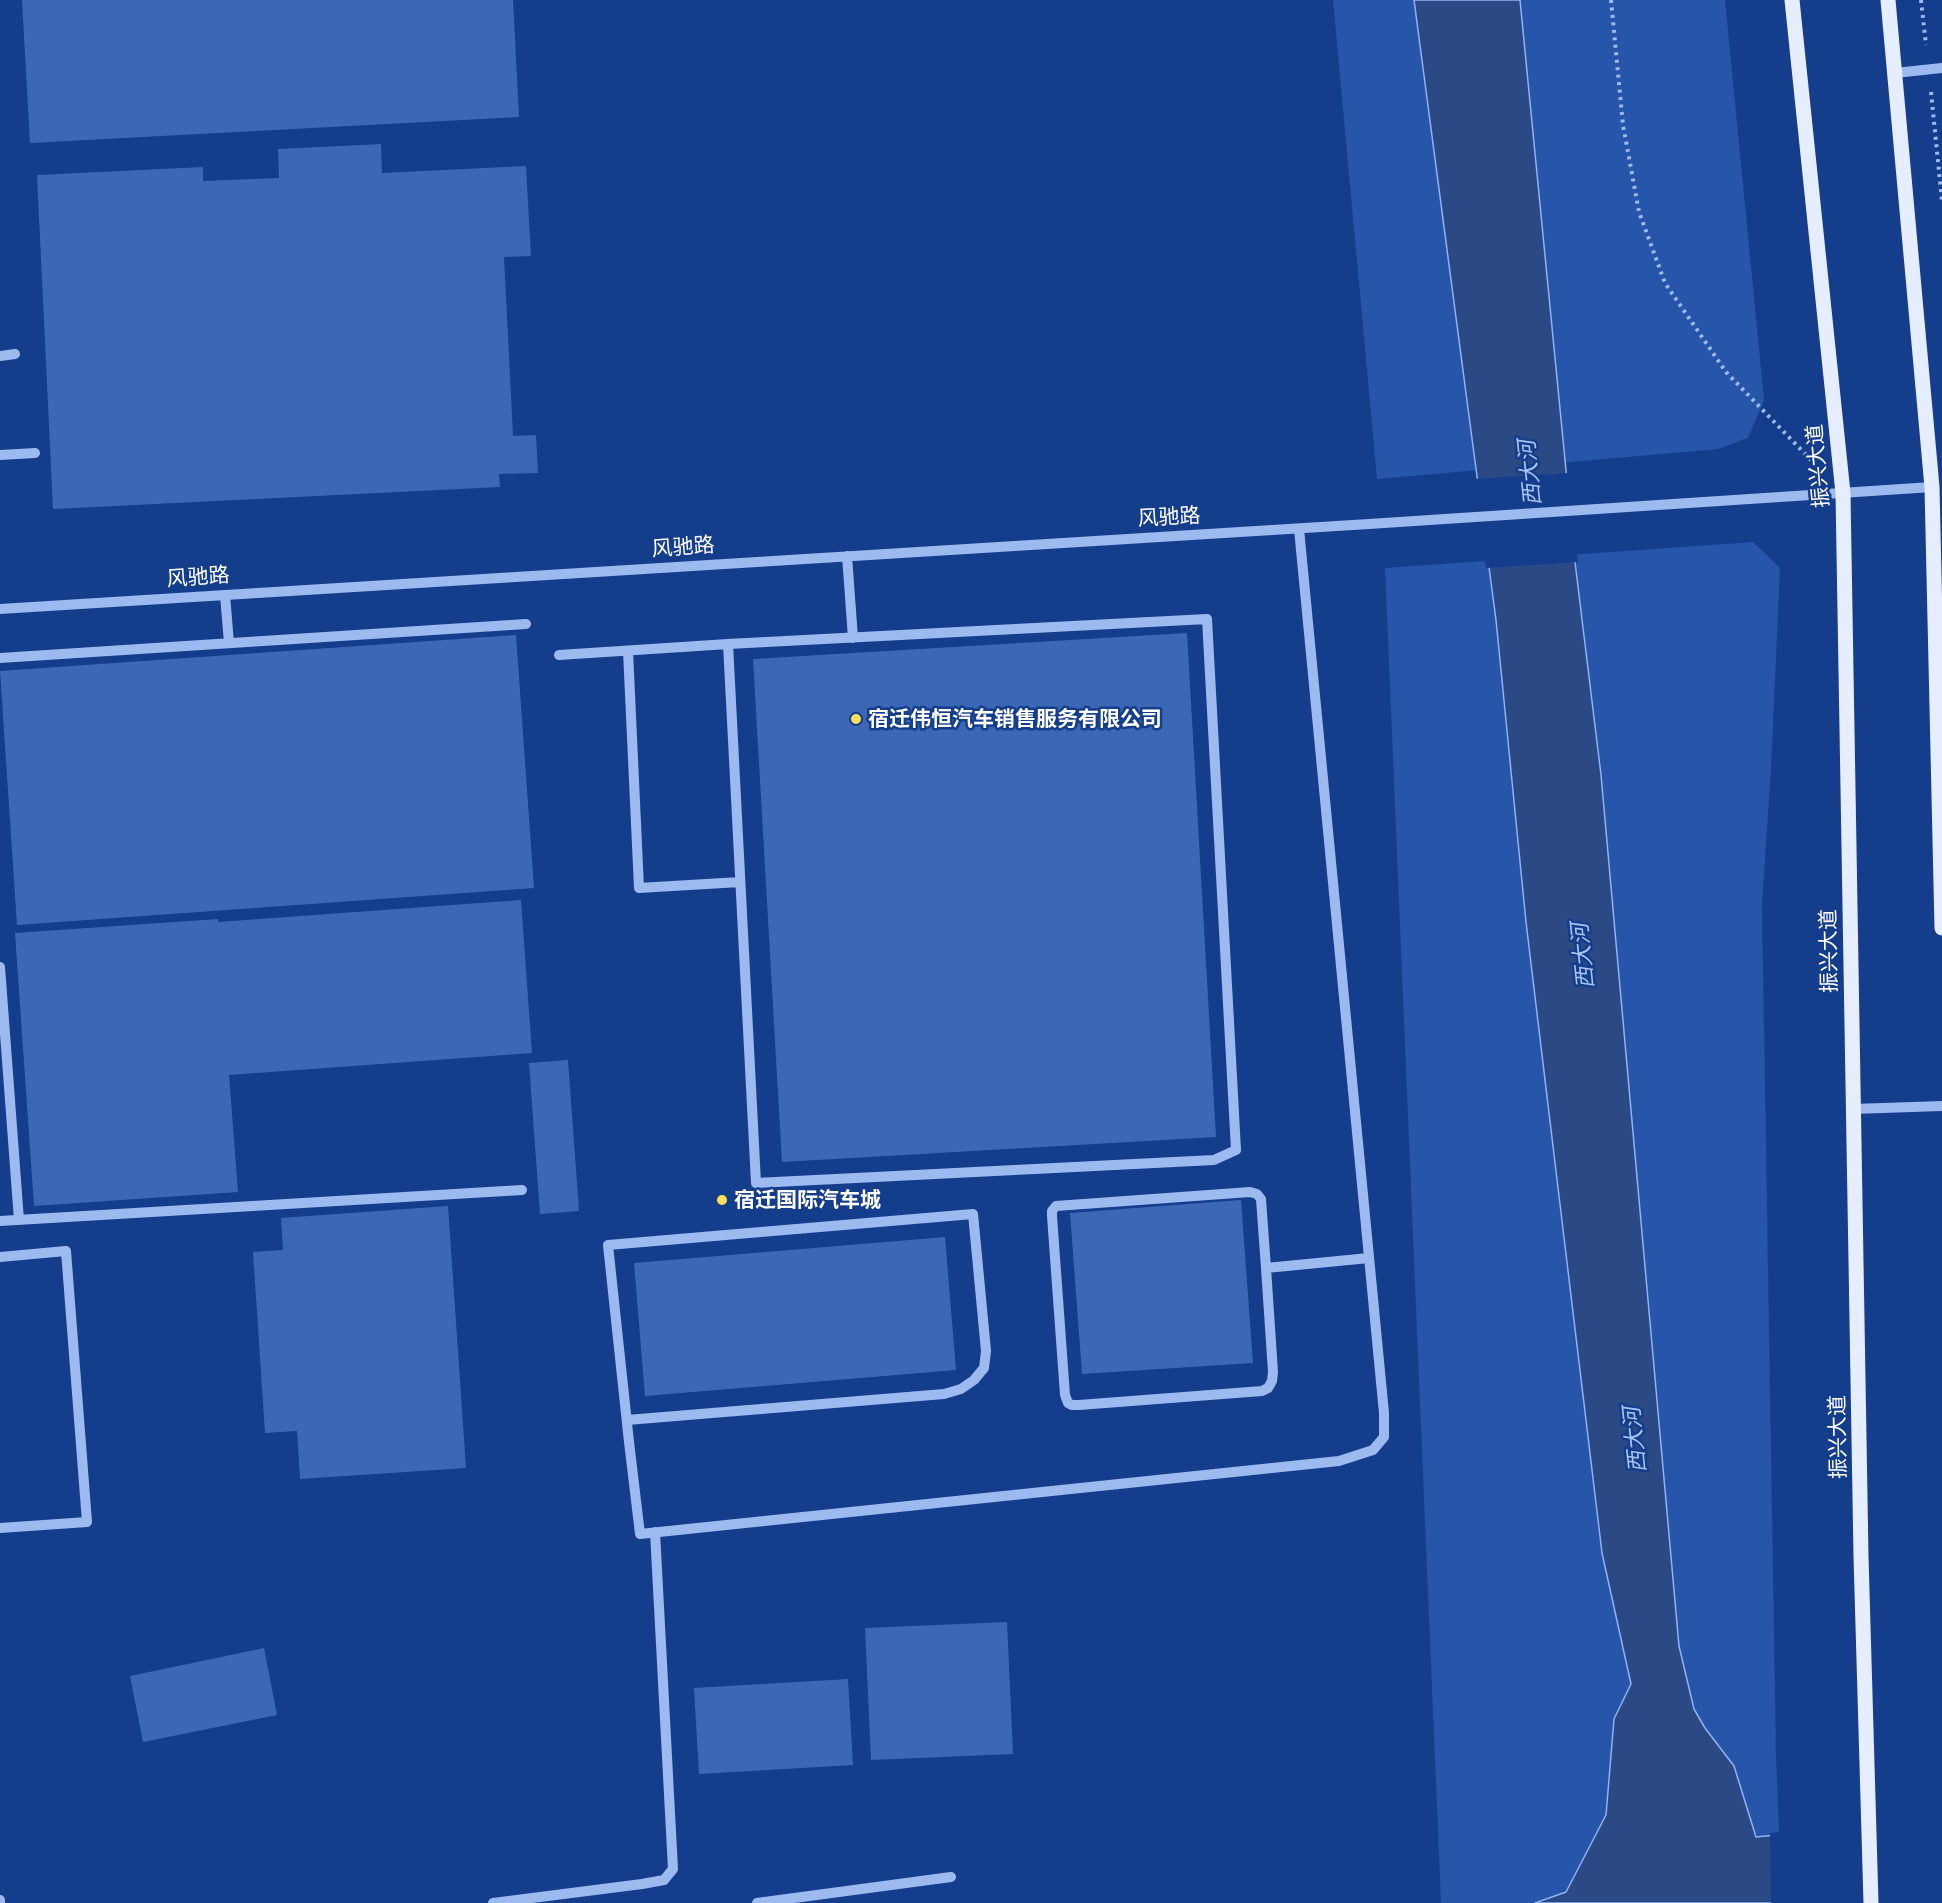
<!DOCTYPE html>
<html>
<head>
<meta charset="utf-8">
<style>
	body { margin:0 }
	canvas { display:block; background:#143d8b }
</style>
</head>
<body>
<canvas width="1942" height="1903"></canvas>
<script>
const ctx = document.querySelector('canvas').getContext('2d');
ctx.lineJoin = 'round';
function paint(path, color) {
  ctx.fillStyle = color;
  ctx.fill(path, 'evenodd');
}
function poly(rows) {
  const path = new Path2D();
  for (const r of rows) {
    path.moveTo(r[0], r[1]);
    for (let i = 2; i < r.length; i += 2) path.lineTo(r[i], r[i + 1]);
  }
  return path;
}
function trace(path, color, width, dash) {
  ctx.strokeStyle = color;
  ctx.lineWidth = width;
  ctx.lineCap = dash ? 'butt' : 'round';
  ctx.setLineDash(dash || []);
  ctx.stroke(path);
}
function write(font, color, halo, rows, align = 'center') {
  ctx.font = font + ' Lato,"Noto Sans SC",sans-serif';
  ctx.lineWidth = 5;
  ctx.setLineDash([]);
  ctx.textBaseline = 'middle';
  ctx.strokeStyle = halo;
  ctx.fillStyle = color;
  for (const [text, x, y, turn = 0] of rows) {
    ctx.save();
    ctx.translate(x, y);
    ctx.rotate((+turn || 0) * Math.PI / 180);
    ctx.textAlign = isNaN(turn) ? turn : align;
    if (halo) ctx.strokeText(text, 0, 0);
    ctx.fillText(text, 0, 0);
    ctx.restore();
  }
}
paint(poly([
	[1333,0,1725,0,1764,400,1748,438,1718,449,1377,479],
	[1753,542,1780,568,1771,768,1762,905,1776,1756,1782,1903,1441,1903,1385,568]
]), '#2655aa');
const water = poly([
	[1414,0,1520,0,1575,562,1601,775,1679,1646,1694,1709,1705,1728,1734,1766,1756,1837,1942,1818,1942,1903,1535,1903,1566,1892,1606,1815,1614,1719,1631,1684,1602,1553,1526,922,1496,620,1414,0]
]);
paint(water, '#2b4a85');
trace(water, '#8eb4f3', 1.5);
paint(poly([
	[1569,473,1578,562,1486,568,1474,479],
	[1942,1815,1942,1903,1771,1903,1770,1833]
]), '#143d8b');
paint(poly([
	[22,0,513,0,519,117,30,143],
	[381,144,382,173,526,166,531,256,504,257,513,436,536,435,538,473,499,474,500,487,53,509,37,175,203,167,203,181,279,178,278,149],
	[1187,633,1216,1137,782,1162,753,659],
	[516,635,534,888,17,925,0,671],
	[521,900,532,1053,229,1075,238,1192,34,1206,15,933,218,919,218,922],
	[568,1060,579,1211,540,1214,529,1063],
	[1241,1200,1253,1363,1082,1374,1070,1213],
	[448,1206,466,1468,300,1479,297,1431,265,1433,253,1252,283,1250,281,1218],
	[945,1237,956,1370,645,1396,634,1263],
	[1007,1622,1013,1754,871,1760,865,1628],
	[264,1648,277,1715,143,1742,130,1676],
	[848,1679,853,1765,699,1774,694,1688]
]), '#3c67b5');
trace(poly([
	[1611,0,1623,125,1639,212,1665,283,1726,372,1811,460],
	[1921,0,1926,45],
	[1931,92,1942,201]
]), '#9cbaf0', 4, [3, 4.5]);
trace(poly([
	[1895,73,1942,68],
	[0,356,15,354],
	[0,455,35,453],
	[847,556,853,638],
	[225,595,229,643],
	[0,609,1369,524,1932,487],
	[628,651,639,888,740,882],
	[559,655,728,644,1207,619,1236,1150,1214,1160,756,1183,728,644],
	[0,658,526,624],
	[0,967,19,1220],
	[1853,1109,1942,1106],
	[0,1221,522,1190],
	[0,1257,66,1251,87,1522,0,1528],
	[1266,1268,1273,1372,1272,1381,1268,1388,1262,1391,1079,1405,1072,1405,1068,1403,1065,1395,1052,1216,1052,1211,1056,1206,1250,1192,1257,1194,1261,1199,1266,1268,1369,1258],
	[627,1420,944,1394,961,1389,974,1380,984,1368,986,1351,973,1214,608,1245,629,1442,640,1534,1339,1461,1373,1450,1384,1437,1384,1413,1299,529],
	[0,1900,0,1903],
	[493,1903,642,1884,664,1880,673,1869,655,1532],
	[757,1903,951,1877]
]), '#9cbaf0', 10);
trace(poly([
	[1792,0,1843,493,1861,1556,1871,1903],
	[1888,0,1932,487,1942,928]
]), '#e5edff', 15);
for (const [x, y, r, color] of [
	[856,719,6,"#ffdf5b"],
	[722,1200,6,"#ffdf5b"]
]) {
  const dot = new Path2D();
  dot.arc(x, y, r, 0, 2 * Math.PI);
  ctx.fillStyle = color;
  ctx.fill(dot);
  trace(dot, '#143d8b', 2);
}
write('21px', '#fff', '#143d8b', [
	["振兴大道",1818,466,-95],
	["风驰路",1169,517,-3],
	["风驰路",683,547,-4],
	["风驰路",198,577,-4],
	["振兴大道",1829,951,-91],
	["振兴大道",1838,1437,-91]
]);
write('bold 21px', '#fff', '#143d8b', [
	["宿迁伟恒汽车销售服务有限公司",868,719],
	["宿迁国际汽车城",734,1200]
], 'left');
write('italic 22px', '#a8c5f7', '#143d8b', [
	["西大河",1530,473,-96],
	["西大河",1583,956,-96],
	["西大河",1635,1440,-96]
]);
</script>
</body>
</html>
